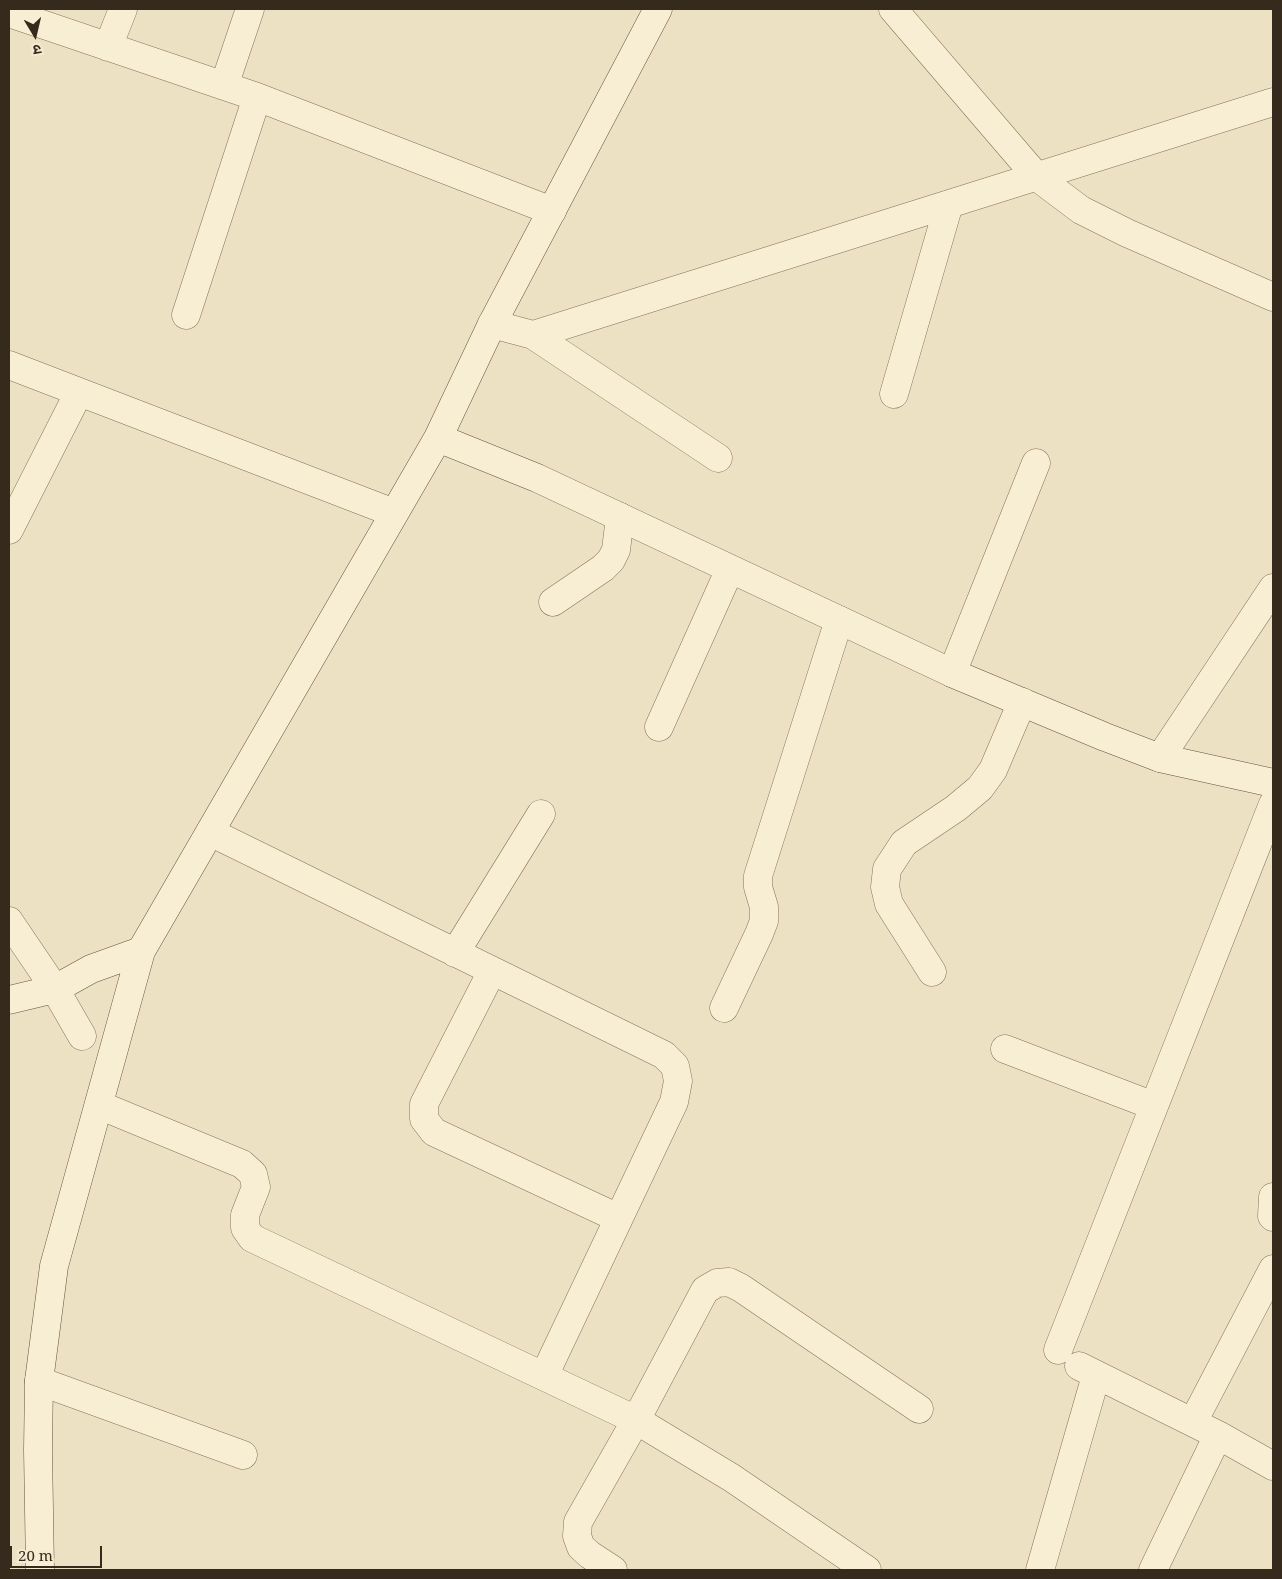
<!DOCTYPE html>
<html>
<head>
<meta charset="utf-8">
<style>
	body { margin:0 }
	#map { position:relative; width:1282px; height:1579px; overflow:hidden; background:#ece1c2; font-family:"Noto Serif","Noto Sans Devanagari",serif }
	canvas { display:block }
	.frame { position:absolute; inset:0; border:10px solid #362a1d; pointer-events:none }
	.north { position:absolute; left:10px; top:10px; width:50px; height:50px; -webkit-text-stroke:4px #f4ebd1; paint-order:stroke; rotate:171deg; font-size:14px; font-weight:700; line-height:20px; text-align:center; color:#362a1d }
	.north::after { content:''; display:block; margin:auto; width:18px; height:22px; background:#362a1d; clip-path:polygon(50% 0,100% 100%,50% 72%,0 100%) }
	.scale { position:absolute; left:10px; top:1546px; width:92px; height:22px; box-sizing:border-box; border:2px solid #362a1d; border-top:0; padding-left:6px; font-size:15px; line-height:18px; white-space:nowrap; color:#362a1d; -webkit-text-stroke:4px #f4ebd1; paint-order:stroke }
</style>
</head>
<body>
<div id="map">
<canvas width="1282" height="1579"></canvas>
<div class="frame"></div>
<div class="north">उ</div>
<div class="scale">20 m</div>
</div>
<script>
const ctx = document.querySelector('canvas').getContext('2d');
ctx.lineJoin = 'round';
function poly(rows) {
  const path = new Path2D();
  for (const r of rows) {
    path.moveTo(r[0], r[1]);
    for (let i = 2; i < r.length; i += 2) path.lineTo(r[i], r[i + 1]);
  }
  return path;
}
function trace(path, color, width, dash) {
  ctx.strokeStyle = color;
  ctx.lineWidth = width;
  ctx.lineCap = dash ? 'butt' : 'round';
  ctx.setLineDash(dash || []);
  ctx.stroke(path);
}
const street = poly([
	[893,9,1037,177,1081,210,1127,233,1273,297],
	[9,13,257,97,552,211],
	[108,47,123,9],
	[224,86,250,9],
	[186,315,257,97],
	[492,324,533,335,1273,102],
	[533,335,718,458],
	[9,365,394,513],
	[894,394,949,204],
	[9,530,79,392],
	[553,602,603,568,611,560,616,550,620,517],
	[952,673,1036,463],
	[659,727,730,569],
	[1160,758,1273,588],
	[210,832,664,1055,675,1066,678,1081,674,1102,544,1376],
	[9,921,55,989,82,1036],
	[455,953,541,814],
	[492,971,424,1104,424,1119,434,1132,618,1218],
	[932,972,889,904,885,887,887,869,904,843,956,808,980,788,993,770,1022,702],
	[724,1008,759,934,764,921,764,907,758,887,758,876,839,620],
	[1005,1049,1154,1106],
	[99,1105,242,1164,253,1174,256,1187,245,1215,245,1228,252,1238,636,1420,732,1478,867,1570],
	[1273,1197,1272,1216,1273,1217],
	[1058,1350,1273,804],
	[1079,1366,1218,1435,1273,1466],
	[39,1381,243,1455],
	[1193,1422,1273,1269],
	[613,1570,590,1555,581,1547,577,1536,578,1522,636,1420,705,1290,717,1283,729,1282,741,1288,919,1409],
	[1040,1570,1093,1386],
	[1153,1570,1218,1435]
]);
const secondary = poly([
	[438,438,537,478,952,673,1105,737,1160,758,1273,783],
	[9,1000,55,989,91,969,141,951,438,438,492,324,658,9],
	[40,1570,38,1450,39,1381,54,1266,141,951]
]);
trace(street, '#867259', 29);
trace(secondary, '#67533d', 29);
trace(street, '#f8eed4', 28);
trace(secondary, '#f8eed4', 28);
</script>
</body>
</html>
